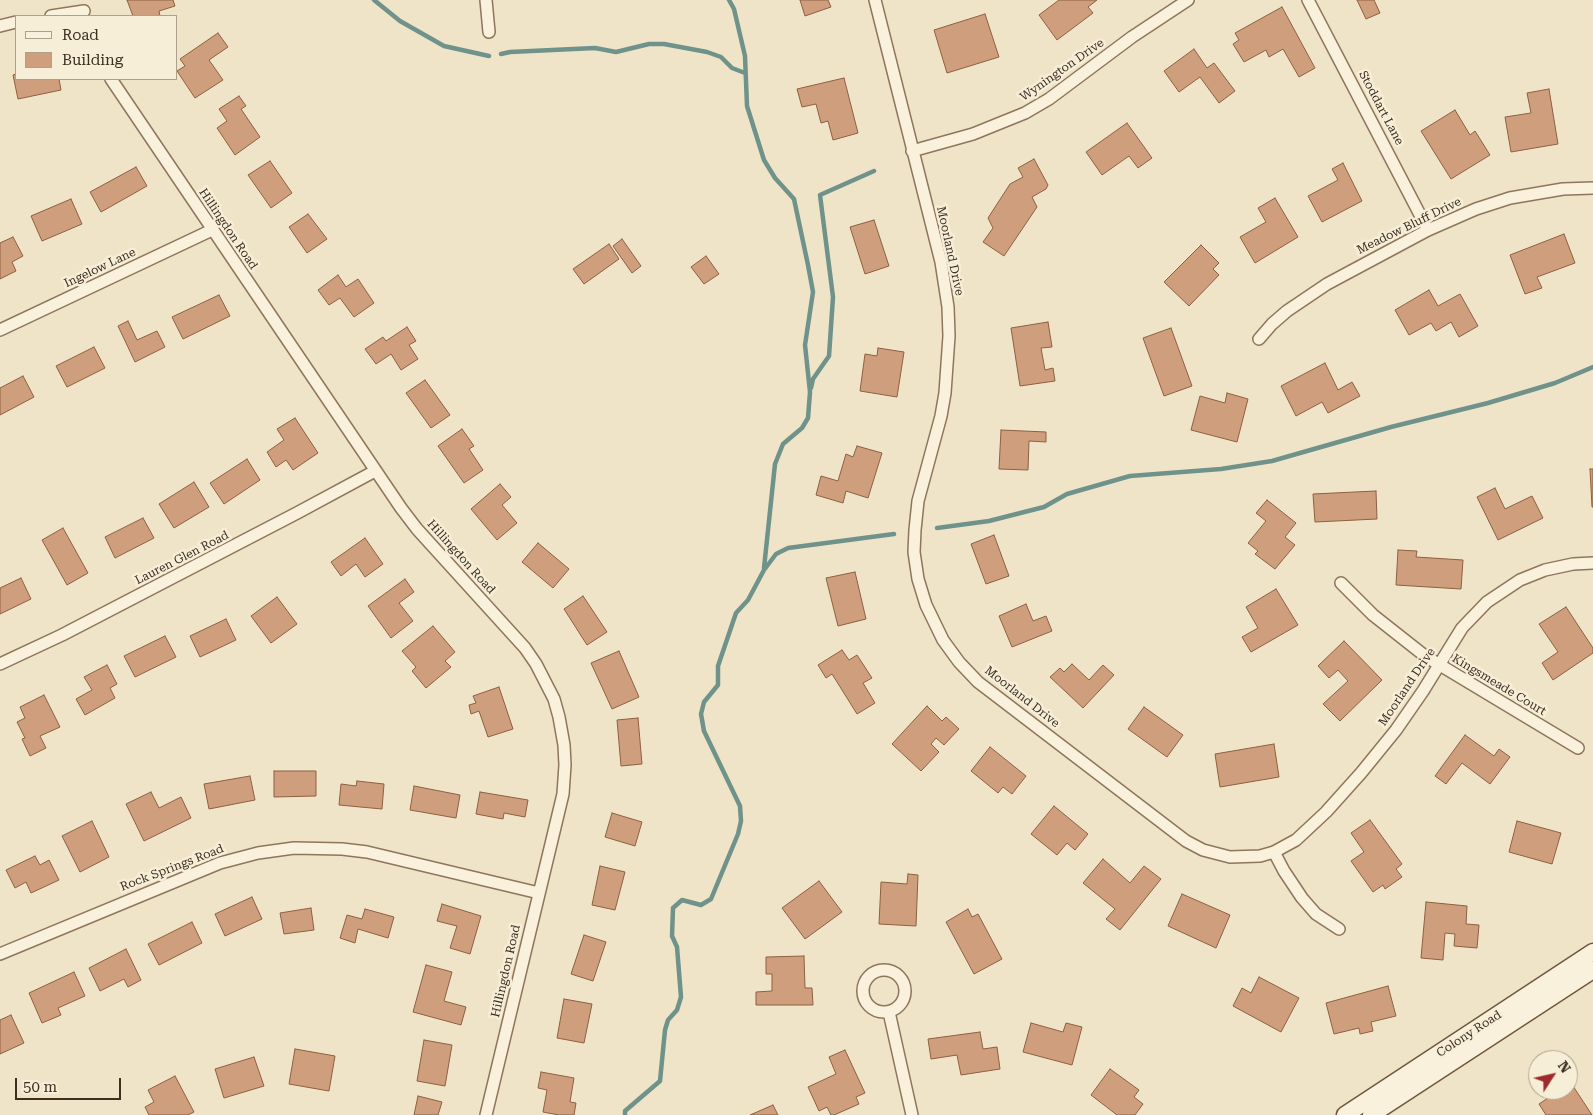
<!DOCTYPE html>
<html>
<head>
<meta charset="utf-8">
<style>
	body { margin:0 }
	#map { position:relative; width:1593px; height:1115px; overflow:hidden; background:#f0e4c8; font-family:"Roboto Serif",serif }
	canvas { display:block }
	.legend { position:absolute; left:15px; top:15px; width:162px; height:65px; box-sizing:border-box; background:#f7eed8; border:1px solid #ada18e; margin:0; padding:6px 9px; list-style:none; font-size:15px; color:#3d2e20 }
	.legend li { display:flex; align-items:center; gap:10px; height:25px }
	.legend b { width:25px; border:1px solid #ada18e }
	.north { position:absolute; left:1528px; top:1050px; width:50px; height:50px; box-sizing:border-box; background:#f7eed8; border:1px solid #ada18e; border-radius:50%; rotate:55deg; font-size:14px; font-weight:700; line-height:20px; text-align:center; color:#3d2e20 }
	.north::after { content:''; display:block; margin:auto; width:18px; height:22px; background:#9e2a2b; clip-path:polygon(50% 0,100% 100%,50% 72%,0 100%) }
	.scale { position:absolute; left:15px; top:1078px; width:106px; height:22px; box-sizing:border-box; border:2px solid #3d2e20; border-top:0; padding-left:6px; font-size:15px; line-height:18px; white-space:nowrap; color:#3d2e20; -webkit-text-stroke:4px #f7eed8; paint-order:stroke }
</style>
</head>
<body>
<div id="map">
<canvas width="1593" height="1115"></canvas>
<ul class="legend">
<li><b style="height:6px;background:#faf1dc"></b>Road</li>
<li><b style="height:14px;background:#cf9f7d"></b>Building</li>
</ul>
<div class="north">N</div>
<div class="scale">50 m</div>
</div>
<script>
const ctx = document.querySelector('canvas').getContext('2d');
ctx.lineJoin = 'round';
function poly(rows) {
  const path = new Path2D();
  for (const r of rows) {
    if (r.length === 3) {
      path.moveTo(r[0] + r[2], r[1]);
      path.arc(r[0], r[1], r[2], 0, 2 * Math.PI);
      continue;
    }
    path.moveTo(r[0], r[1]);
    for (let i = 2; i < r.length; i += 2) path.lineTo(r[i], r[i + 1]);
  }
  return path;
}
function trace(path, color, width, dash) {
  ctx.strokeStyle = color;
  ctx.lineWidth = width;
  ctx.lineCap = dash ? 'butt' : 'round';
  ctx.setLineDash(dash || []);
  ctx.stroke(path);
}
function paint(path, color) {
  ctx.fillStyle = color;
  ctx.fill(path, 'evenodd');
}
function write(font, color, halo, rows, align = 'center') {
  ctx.font = font + ' "Roboto Serif",serif';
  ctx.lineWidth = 5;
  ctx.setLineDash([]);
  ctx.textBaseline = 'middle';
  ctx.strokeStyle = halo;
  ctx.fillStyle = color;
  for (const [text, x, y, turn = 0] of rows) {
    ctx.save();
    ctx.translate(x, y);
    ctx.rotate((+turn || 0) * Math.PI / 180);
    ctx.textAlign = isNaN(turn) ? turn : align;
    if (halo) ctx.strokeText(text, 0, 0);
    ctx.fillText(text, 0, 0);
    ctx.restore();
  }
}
trace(poly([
	[374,0,400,21,444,46,489,56],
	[729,0,734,9,745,56,747,106,764,160,775,178,794,199,808,265,813,292,805,345,810,392,808,418,802,428,783,444,775,464,764,568],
	[501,54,510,52,595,48,616,52,649,44,664,44,707,52,721,57,732,68,745,73],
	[811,388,813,379,829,356,833,297,820,195,874,171],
	[937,528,989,521,1044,507,1067,494,1130,476,1221,469,1272,461,1391,427,1488,403,1555,383,1593,367],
	[625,1115,625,1111,660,1081,665,1030,668,1020,677,1010,681,997,677,947,672,936,673,908,682,900,701,905,711,899,738,834,741,821,740,806,704,731,701,714,704,702,718,685,718,666,736,613,748,600,764,570,776,554,788,548,894,534]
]), '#6f938a', 4.5);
const building = poly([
	[127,0,173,0,175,6,159,11,160,16,133,16,127,0],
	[800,0,828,0,831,7,805,16,800,0],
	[1059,0,1097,0,1088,7,1093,13,1057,40,1039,15,1059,0],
	[1357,0,1374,0,1380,13,1366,19,1357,0],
	[1282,7,1315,68,1299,77,1283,49,1269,57,1266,50,1244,62,1233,44,1239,40,1235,33,1282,7],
	[985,14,999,57,947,73,934,30,985,14],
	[218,33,228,47,209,60,223,80,195,98,177,71,185,66,180,59,218,33],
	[1194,49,1207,68,1214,63,1235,91,1219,103,1200,77,1179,92,1164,71,1194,49],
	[16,74,16,79,59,79,61,90,18,99,13,75,16,74],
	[844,78,858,133,833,140,828,121,821,123,816,104,802,107,797,89,844,78],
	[1549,89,1558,144,1511,152,1505,117,1531,113,1527,93,1549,89],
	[239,96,246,106,241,109,260,137,235,155,217,128,227,121,219,109,239,96],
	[1455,110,1470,135,1475,131,1490,155,1451,179,1421,131,1455,110],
	[1127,123,1152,158,1138,168,1129,156,1102,175,1086,152,1127,123],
	[1034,159,1048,185,1046,189,1032,197,1037,207,1004,256,983,242,993,228,988,218,1010,184,1023,177,1018,168,1034,159],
	[270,161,292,193,271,208,248,175,270,161],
	[1343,163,1362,201,1322,222,1308,196,1338,180,1332,169,1343,163],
	[136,167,147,186,101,212,90,192,136,167],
	[1275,198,1298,237,1255,263,1240,237,1266,222,1258,208,1275,198],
	[71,199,82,224,42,241,31,216,71,199],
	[308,214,327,239,307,253,289,227,308,214],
	[874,220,889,266,865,274,850,227,874,220],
	[1564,234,1575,263,1537,277,1542,288,1525,294,1510,255,1564,234],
	[13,237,23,256,12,262,16,271,0,279,0,243,13,237],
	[622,239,641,266,632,273,613,246,622,239],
	[609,244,619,259,584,284,573,269,609,244],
	[1201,245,1219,263,1213,269,1219,275,1189,306,1164,282,1201,245],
	[706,256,719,274,704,284,691,267,706,256],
	[338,275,346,287,358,279,374,303,354,317,340,298,329,305,318,290,338,275],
	[1429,290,1438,306,1460,294,1478,326,1459,337,1451,322,1436,331,1431,323,1409,335,1395,310,1429,290],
	[219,295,230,316,183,339,172,317,219,295],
	[128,321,137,340,157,331,165,347,135,362,118,326,128,321],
	[1048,322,1052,347,1041,348,1045,370,1053,368,1055,381,1020,386,1011,328,1048,322],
	[407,327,416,341,409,345,418,359,401,370,391,354,376,364,365,349,383,337,386,341,407,327],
	[1171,328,1192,386,1164,396,1143,338,1171,328],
	[94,347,105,368,67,387,56,366,94,347],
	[878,348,904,352,897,397,860,391,865,354,877,356,878,348],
	[1325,363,1338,390,1352,382,1360,396,1328,413,1322,402,1296,416,1281,386,1325,363],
	[23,376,34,397,0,415,0,388,23,376],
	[425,380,450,415,431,428,406,393,425,380],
	[1227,393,1248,399,1237,442,1191,430,1200,396,1225,403,1227,393],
	[295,418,318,453,293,470,286,460,276,467,267,452,284,440,277,429,295,418],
	[462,429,474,446,469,449,483,470,464,483,438,446,462,429],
	[1001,430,1046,432,1046,442,1029,441,1028,470,999,469,1001,430],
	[857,446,882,453,868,498,846,491,843,503,816,495,821,476,838,481,846,454,853,457,857,446],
	[247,459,260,480,224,504,210,483,247,459],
	[1590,469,1593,469,1593,507,1592,507,1590,469],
	[194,482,209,507,174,528,159,504,194,482],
	[500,484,511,497,502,505,517,523,497,540,471,509,500,484],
	[1495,488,1505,509,1532,496,1543,518,1498,540,1477,497,1495,488],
	[1376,491,1377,519,1315,522,1313,494,1376,491],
	[1267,500,1296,523,1285,537,1295,545,1275,569,1255,554,1258,551,1248,543,1266,521,1256,513,1267,500],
	[143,518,154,538,115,558,105,537,143,518],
	[63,528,88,573,67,585,42,540,63,528],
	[994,535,1009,576,986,584,971,544,994,535],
	[365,538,383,564,365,577,356,564,341,576,331,562,365,538],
	[538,543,569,569,553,588,522,562,538,543],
	[1398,550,1417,551,1416,557,1463,560,1461,589,1396,585,1398,550],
	[855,572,866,619,838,626,826,578,855,572],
	[21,578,31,599,0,614,0,588,21,578],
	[405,579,414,592,399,603,413,621,391,638,368,606,405,579],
	[1276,589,1298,625,1251,652,1242,637,1258,628,1246,607,1276,589],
	[583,596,607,632,587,645,564,609,583,596],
	[277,597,297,624,271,643,251,616,277,597],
	[1026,604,1033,621,1046,616,1052,631,1012,647,999,616,1026,604],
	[1566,607,1593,648,1593,653,1553,680,1542,663,1558,652,1539,624,1566,607],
	[226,619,236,640,200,657,190,636,226,619],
	[433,626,455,652,445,661,451,667,426,688,412,671,416,667,402,651,433,626],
	[165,636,176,657,135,677,124,656,165,636],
	[1344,641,1382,680,1340,721,1323,704,1348,681,1338,670,1329,678,1318,666,1344,641],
	[842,650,849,660,857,655,872,678,863,683,875,703,857,714,832,674,826,678,818,665,842,650],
	[619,651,639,697,612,709,591,663,619,651],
	[1072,664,1089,680,1103,665,1114,675,1083,708,1050,677,1060,668,1064,672,1072,664],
	[107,665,117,684,110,688,115,698,85,715,76,699,92,690,84,677,107,665],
	[499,687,513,729,488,737,479,711,471,714,469,705,476,703,473,696,499,687],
	[44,695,60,727,40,736,46,748,30,756,22,739,25,738,17,722,25,718,20,707,44,695],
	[927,706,942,721,946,717,959,729,944,745,936,738,931,744,939,752,921,771,892,744,927,706],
	[1144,707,1183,735,1167,757,1128,729,1144,707],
	[638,718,642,764,621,766,617,720,638,718],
	[1465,735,1494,756,1499,749,1510,757,1490,784,1462,763,1446,784,1435,776,1465,735],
	[1274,744,1279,777,1220,787,1215,754,1274,744],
	[990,747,1026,776,1012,794,1003,787,998,793,971,771,990,747],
	[274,771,316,771,316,796,274,797,274,771],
	[250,776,255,800,209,809,204,784,250,776],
	[357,781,384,784,382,809,339,805,341,784,356,786,357,781],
	[414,786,460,795,456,818,410,810,414,786],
	[151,792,159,808,181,797,191,818,144,841,126,804,151,792],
	[480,792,528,800,525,817,504,813,503,819,476,814,480,792],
	[1054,806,1088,834,1075,850,1067,843,1057,855,1031,834,1054,806],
	[612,813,642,822,635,846,605,837,612,813],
	[1370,820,1402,864,1396,869,1402,877,1385,889,1383,885,1373,892,1351,861,1364,852,1351,833,1370,820],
	[92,821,109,857,80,872,62,836,92,821],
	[1517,821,1561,833,1552,864,1509,852,1517,821],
	[35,856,40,865,49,860,59,880,31,893,26,882,15,888,6,870,35,856],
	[1103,859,1130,883,1144,866,1161,879,1120,930,1106,919,1115,909,1083,883,1103,859],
	[600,866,625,872,615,910,592,905,600,866],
	[908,874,918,875,916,926,879,924,881,882,907,884,908,874],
	[819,881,842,912,805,939,782,908,819,881],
	[1182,894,1230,915,1216,948,1168,926,1182,894],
	[252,897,262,919,225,936,215,914,252,897],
	[1426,902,1467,906,1466,924,1479,925,1477,948,1454,946,1455,934,1445,933,1443,960,1421,958,1426,902],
	[442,904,481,916,470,954,450,948,457,926,437,921,442,904],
	[311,908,314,930,284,934,280,913,311,908],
	[365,909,394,917,388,938,358,929,355,943,340,938,347,915,362,919,365,909],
	[968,909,972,917,978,914,1002,959,974,974,946,922,968,909],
	[192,922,202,943,159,965,148,944,192,922],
	[584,935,606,942,593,981,571,974,584,935],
	[126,949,141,980,128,987,124,979,100,991,89,968,126,949],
	[804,956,805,988,812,988,813,1005,756,1005,756,992,772,991,772,974,766,974,766,957,804,956],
	[426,965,452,972,444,1001,466,1007,461,1025,413,1012,426,965],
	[74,972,85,996,58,1008,61,1015,42,1023,29,993,74,972],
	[1259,977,1299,998,1281,1032,1233,1006,1242,988,1251,993,1259,977],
	[1388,986,1396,1016,1371,1022,1373,1031,1360,1034,1359,1028,1334,1034,1326,1003,1388,986],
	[564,999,592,1004,584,1043,557,1038,564,999],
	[11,1015,24,1043,0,1054,0,1020,11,1015],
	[1031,1023,1063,1032,1066,1023,1082,1027,1072,1065,1023,1052,1031,1023],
	[980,1032,983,1049,997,1047,1000,1069,961,1075,957,1055,931,1059,928,1039,980,1032],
	[424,1040,452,1045,445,1086,417,1081,424,1040],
	[295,1049,335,1056,329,1091,289,1084,295,1049],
	[845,1050,865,1093,856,1097,859,1104,834,1115,831,1115,827,1107,819,1111,808,1087,836,1074,829,1057,845,1050],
	[254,1057,264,1086,224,1098,215,1069,254,1057],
	[1110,1069,1139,1090,1134,1097,1143,1104,1135,1115,1117,1115,1091,1095,1110,1069],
	[541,1072,574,1078,570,1102,576,1103,574,1115,559,1115,543,1112,547,1090,538,1088,541,1072],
	[175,1076,194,1112,188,1115,149,1115,145,1107,154,1102,148,1090,175,1076],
	[1571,1083,1592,1115,1546,1115,1539,1104,1560,1090,1568,1090,1568,1084,1571,1083],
	[418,1096,442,1102,438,1115,414,1115,418,1096],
	[773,1105,778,1115,750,1115,773,1105]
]);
paint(building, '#cf9f7d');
trace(building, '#8d5f41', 1);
const street = poly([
	[486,0,489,32],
	[875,0,941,262,948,307,949,336,945,393,941,416,918,501,915,530,914,552,918,579,926,605,943,640,959,662,978,682,1186,841,1203,850,1230,857,1260,856,1274,852,1296,840,1326,812,1361,773,1396,730,1423,691,1462,628,1487,602,1520,580,1545,570,1573,564,1593,563],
	[1308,0,1428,230],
	[51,16,84,11],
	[0,26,16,22],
	[111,79,401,508,417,529,525,648,536,664,554,699,559,717,564,745,565,765,563,794,486,1115],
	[912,151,973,134,1025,113,1049,99,1132,37,1188,0],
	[0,330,212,230],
	[1259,339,1272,324,1287,311,1327,284,1428,230,1476,209,1510,198,1563,189,1593,188],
	[1341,583,1373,615,1425,656,1578,748],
	[0,664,62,635,297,513,375,471],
	[1274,852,1284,871,1302,898,1316,914,1339,929],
	[0,954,220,863,258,853,294,848,342,849,367,852,539,893],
	[884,991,21],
	[889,1012,912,1115]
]);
const secondary = poly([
	[1345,1115,1593,952],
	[1371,1115,1593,970]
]);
trace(street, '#8d765c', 14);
trace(secondary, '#6f573f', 19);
trace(street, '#faf1dc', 11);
trace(secondary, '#faf1dc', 16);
write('12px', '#3d2e20', '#f7eed8', [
	["Wynington Drive",1062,70,-35],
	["Stoddart Lane",1381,108,62],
	["Meadow Bluff Drive",1409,226,-26],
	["Hillingdon Road",228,229,56],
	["Moorland Drive",950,251,78],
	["Ingelow Lane",100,268,-25],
	["Hillingdon Road",461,557,48],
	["Lauren Glen Road",182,558,-27],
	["Kingsmeade Court",1499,685,31],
	["Moorland Drive",1407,687,-56],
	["Moorland Drive",1022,697,38],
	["Rock Springs Road",172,868,-21],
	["Hillingdon Road",506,971,-77],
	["Colony Road",1469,1034,-33]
]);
</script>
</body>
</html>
